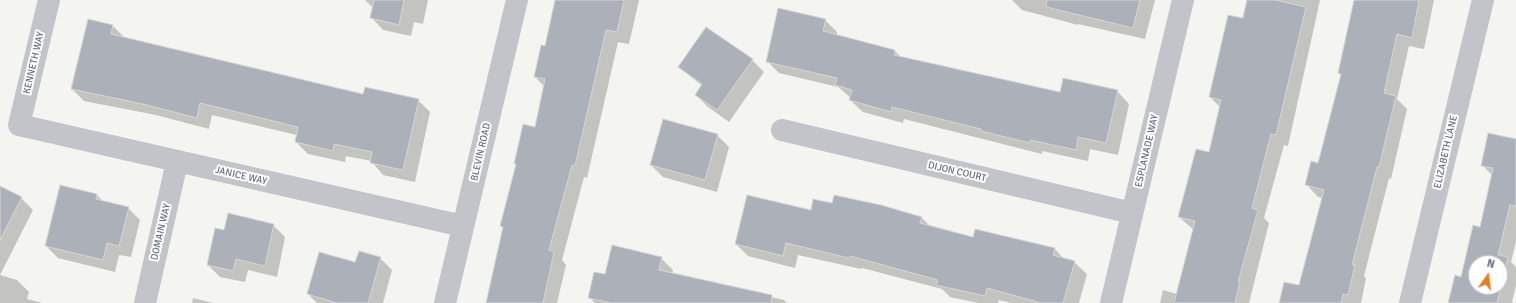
<!DOCTYPE html>
<html>
<head>
<meta charset="utf-8">
<style>
	body { margin:0 }
	#map { position:relative; width:1516px; height:303px; overflow:hidden; background:#f4f5f0; font-family:Signika,sans-serif }
	canvas { display:block }
	.north { position:absolute; left:1468px; top:255px; width:40px; height:40px; box-sizing:border-box; background:#fff; border:1px solid #c1c5cd; border-radius:50%; rotate:14deg; font-size:11px; font-weight:700; line-height:16px; text-align:center; color:#636d82 }
	.north::after { content:''; display:block; margin:auto; width:14px; height:18px; background:#e37f22; clip-path:polygon(50% 0,100% 100%,50% 72%,0 100%) }
</style>
</head>
<body>
<div id="map">
<canvas width="1516" height="303"></canvas>
<div class="north">N</div>
</div>
<script>
const ctx = document.querySelector('canvas').getContext('2d');
ctx.lineJoin = 'round';
function paint(path, color) {
  ctx.fillStyle = color;
  ctx.fill(path, 'evenodd');
}
function poly(rows) {
  const path = new Path2D();
  for (const r of rows) {
    path.moveTo(r[0], r[1]);
    for (let i = 2; i < r.length; i += 2) path.lineTo(r[i], r[i + 1]);
  }
  return path;
}
function trace(path, color, width, dash) {
  ctx.strokeStyle = color;
  ctx.lineWidth = width;
  ctx.lineCap = dash ? 'butt' : 'round';
  ctx.setLineDash(dash || []);
  ctx.stroke(path);
}
function write(font, color, halo, rows, align = 'center') {
  ctx.font = font + ' Signika,sans-serif';
  ctx.lineWidth = 4;
  ctx.setLineDash([]);
  ctx.textBaseline = 'middle';
  ctx.strokeStyle = halo;
  ctx.fillStyle = color;
  for (const [text, x, y, turn = 0] of rows) {
    ctx.save();
    ctx.translate(x, y);
    ctx.rotate((+turn || 0) * Math.PI / 180);
    ctx.textAlign = isNaN(turn) ? turn : align;
    if (halo) ctx.strokeText(text, 0, 0);
    ctx.fillText(text, 0, 0);
    ctx.restore();
  }
}
paint(poly([
	[365,0,428,0,423,24,414,22,411,36,383,30,371,17,373,8],
	[556,0,639,0,629,44,618,42,587,178,584,177,562,260,566,265,557,303,487,303,504,228,501,226,517,165,515,163,535,128,544,86,535,77,545,47],
	[1012,0,1155,0,1145,39,1078,24,1078,25,1022,10],
	[1247,0,1320,0,1288,146,1284,145,1264,218,1269,223,1249,303,1160,303,1163,290,1177,294,1194,230,1179,217,1210,153,1221,108,1210,97,1242,19],
	[1355,0,1434,0,1424,49,1409,46,1397,99,1407,109,1391,179,1389,178,1364,276,1366,278,1361,303,1280,303,1300,287,1323,198,1318,197,1306,184,1319,165,1341,75,1339,73],
	[825,20,837,32,837,36,895,51,901,57,1061,93,1117,91,1129,104,1118,155,1090,149,1088,161,1042,151,1042,154,904,119,903,123,863,112,850,100,851,98,838,87,779,73,767,61],
	[113,26,125,38,364,95,418,100,430,112,415,182,383,175,371,161,346,156,345,162,308,154,296,142,297,135,212,115,209,129,156,115,84,101,72,89],
	[752,60,764,72,729,122,708,107,696,95,702,86,679,67],
	[717,135,729,147,717,192,663,177,651,165],
	[1516,140,1516,241,1511,262,1516,267,1516,285,1512,302,1514,303,1449,303,1462,278,1481,228,1493,176,1482,165],
	[1476,263,1500,263,1500,287,1476,287],
	[60,186,97,195,104,202,128,208,140,220,131,257,119,255,115,272,58,258,46,246],
	[0,187,21,198,33,210,0,275],
	[833,204,921,217,931,227,974,238,1055,249,1064,259,1074,262,1087,274,1079,303,1011,303,999,300,998,303,978,303,950,297,942,289,862,268,861,269,798,255,795,268,748,256,736,244,811,211],
	[273,225,285,237,277,277,248,270,245,282,220,277,208,265,225,231],
	[380,258,392,270,383,303,317,303,308,294,356,263],
	[661,258,673,270,672,274,784,300,787,303,595,303,589,297,606,275],
	[0,275,17,280,29,292,27,299,42,303,0,303],
	[193,298,213,303,192,303]
]), '#0003');
const building = poly([
	[374,0,404,0,399,25,370,18,374,0],
	[555,0,624,0,617,32,606,30,575,166,572,165,549,250,554,252,543,303,486,303,503,227,500,226,516,164,514,164,523,124,535,127,545,79,534,77,541,45,545,46,555,0],
	[1047,0,1140,0,1133,28,1046,7,1047,0],
	[1247,0,1275,0,1306,7,1276,135,1271,134,1252,208,1258,210,1238,282,1240,282,1235,303,1174,303,1195,221,1178,217,1196,149,1209,152,1221,100,1209,97,1228,15,1243,18,1247,0],
	[1354,0,1419,0,1412,38,1397,34,1384,93,1396,96,1379,167,1377,167,1352,265,1355,265,1348,295,1343,294,1341,303,1279,303,1284,282,1299,285,1324,190,1305,185,1311,161,1318,163,1341,74,1338,73,1354,0],
	[778,8,826,19,823,31,895,50,894,55,1060,92,1063,78,1118,90,1106,143,1078,137,1076,150,1030,140,1030,143,981,131,981,129,892,107,891,112,849,100,852,90,835,85,837,78,766,62,778,8],
	[88,19,113,25,111,34,363,94,365,87,419,99,403,170,370,163,372,152,334,144,333,151,295,142,298,127,200,103,197,118,143,104,71,89,88,19],
	[706,27,753,59,717,110,695,95,702,84,678,67,706,27],
	[663,119,718,134,705,180,650,165,663,119],
	[1488,133,1516,139,1516,206,1510,205,1498,255,1508,257,1497,303,1448,303,1455,275,1461,277,1473,225,1480,227,1493,168,1481,166,1488,133],
	[1476,263,1500,263,1500,287,1476,287,1476,263],
	[60,185,97,194,96,199,129,207,119,246,107,243,103,260,45,246,60,185],
	[0,186,22,197,0,240,0,186],
	[747,195,811,210,813,199,832,203,834,195,881,205,922,217,920,223,973,237,975,229,1055,248,1053,255,1075,261,1063,303,1041,303,987,288,985,296,936,285,938,280,850,256,849,258,786,243,783,256,735,244,747,195],
	[228,213,274,224,265,266,236,259,233,271,207,265,215,228,224,230,228,213],
	[612,245,662,257,659,270,772,295,771,303,612,303,588,298,594,272,605,274,612,245],
	[359,251,381,257,368,303,337,303,307,294,319,252,355,262,359,251]
]);
paint(building, '#acb1b9');
trace(building, '#d5d6d3', 1);
trace(poly([
	[49,0,19,125,463,226],
	[782,130,1132,213],
	[145,303,177,162],
	[445,303,517,0],
	[1111,303,1183,0],
	[1410,303,1483,0]
]), '#c2c4c9', 22);
write('10px', '#636d82', '#fff', [
	["KENNETH WAY",34,63,-77],
	["ESPLANADE WAY",1147,151,-77],
	["BLEVIN ROAD",481,152,-77],
	["ELIZABETH LANE",1446,152,-77],
	["DIJON COURT",957,172,13],
	["JANICE WAY",241,176,13],
	["DOMAIN WAY",161,232,-77]
]);
</script>
</body>
</html>
